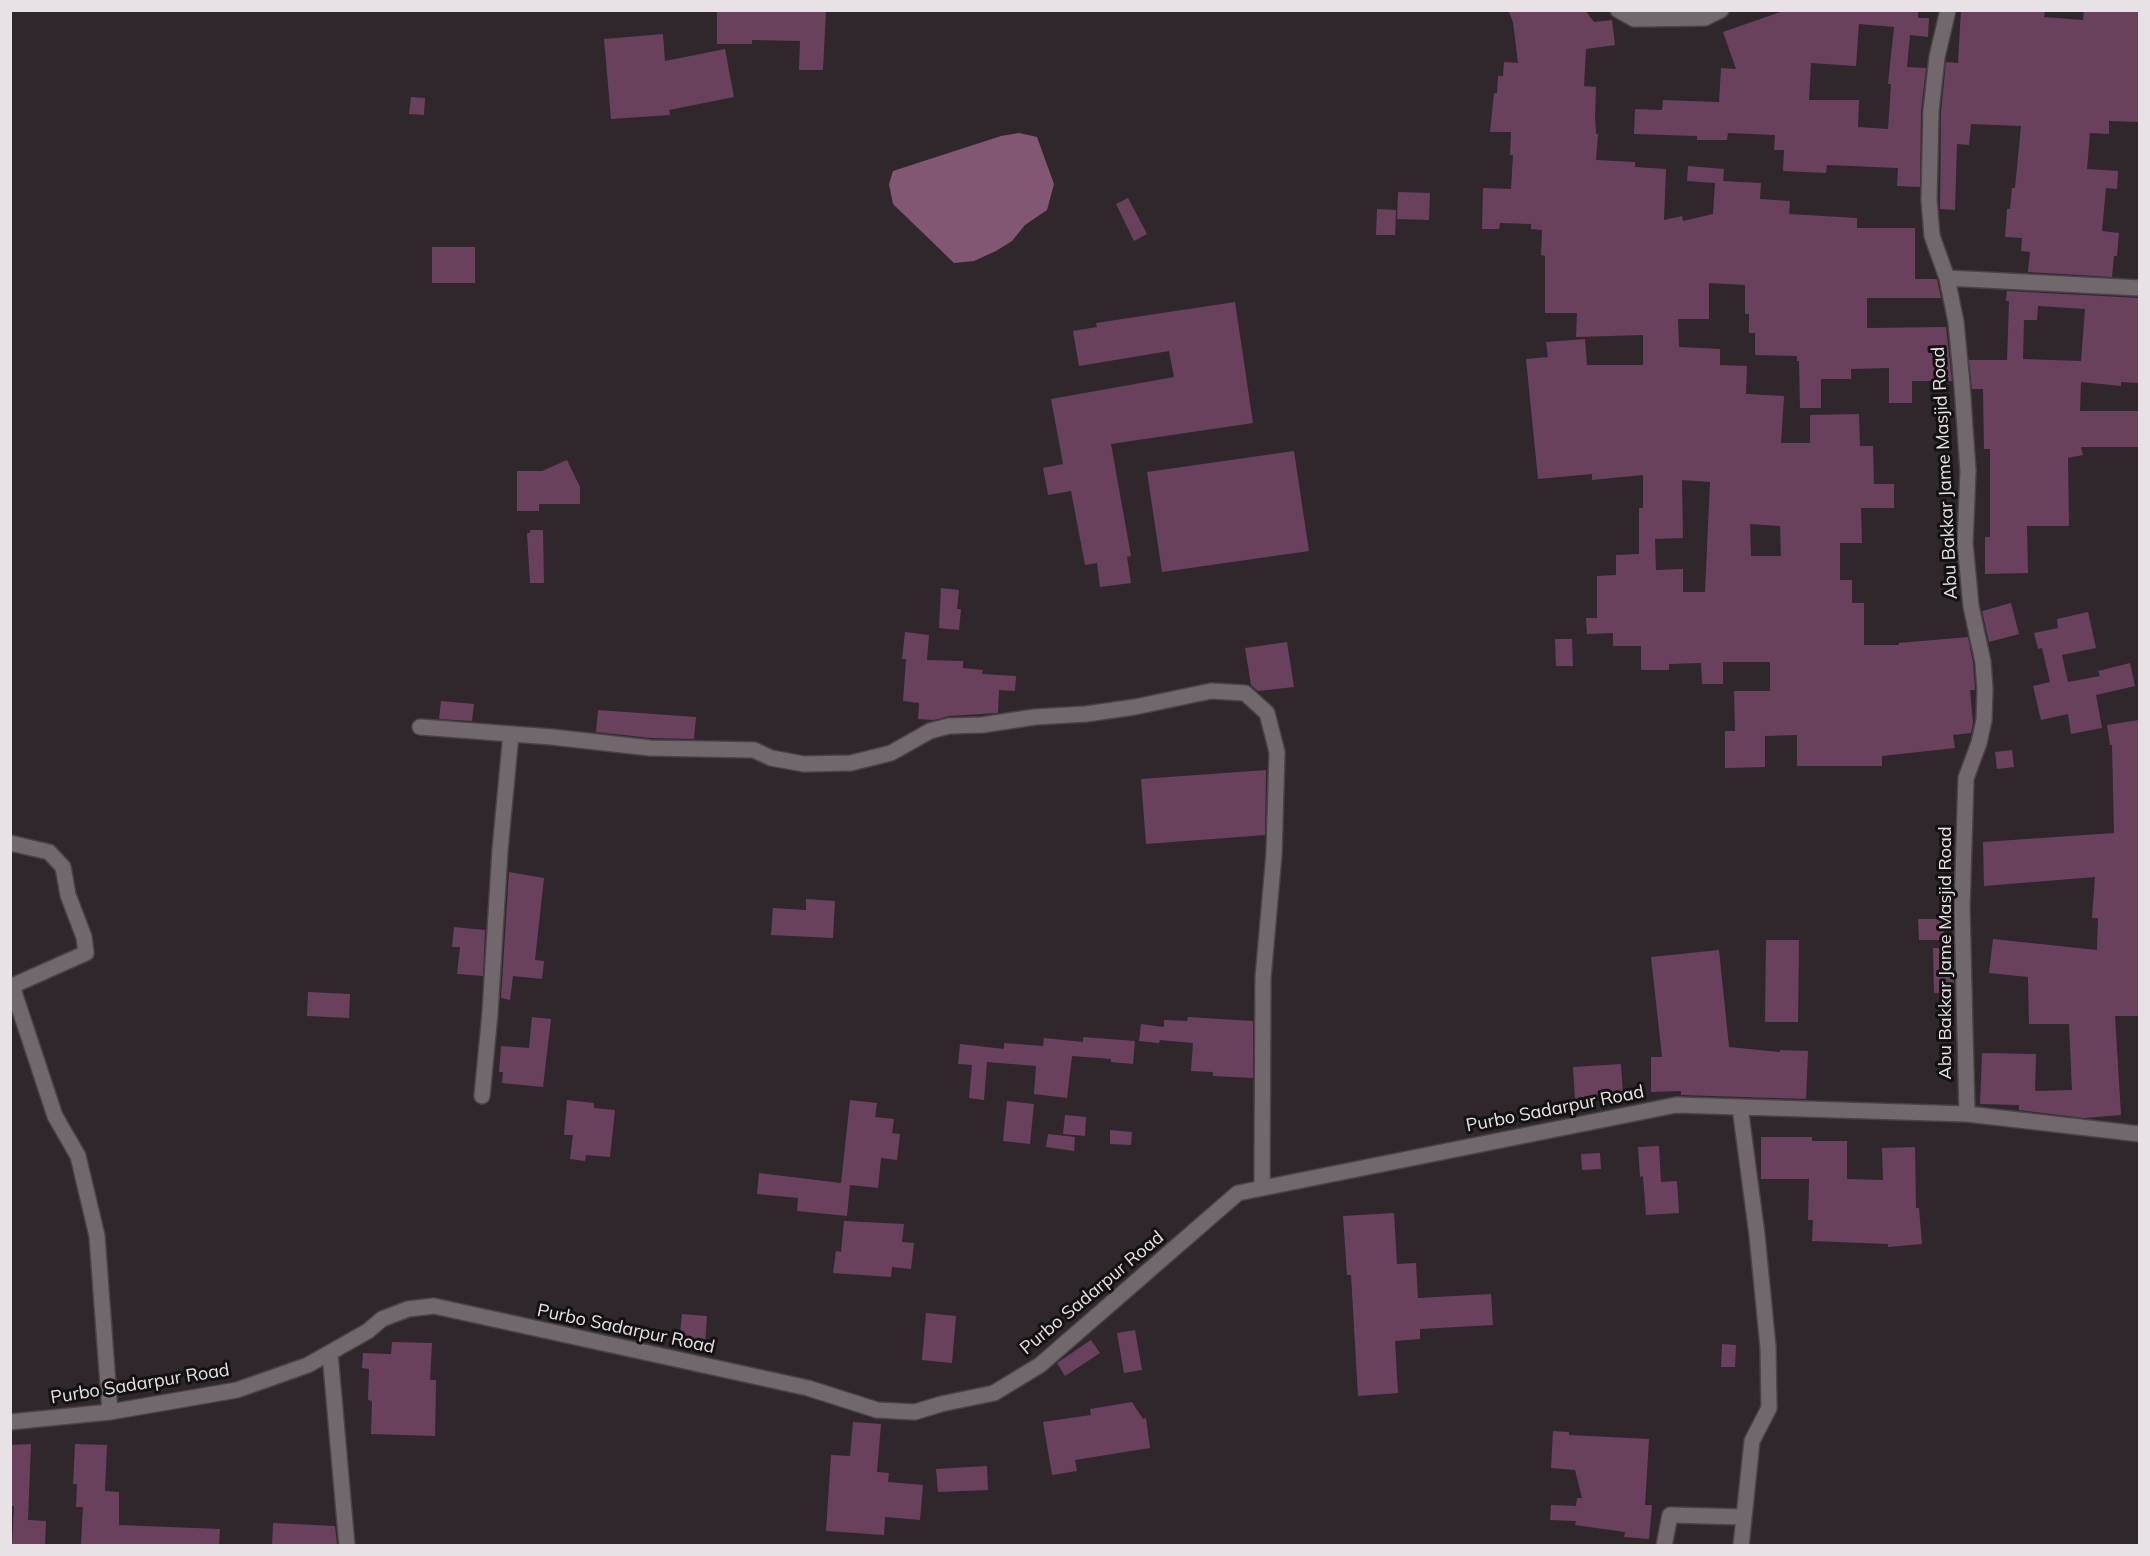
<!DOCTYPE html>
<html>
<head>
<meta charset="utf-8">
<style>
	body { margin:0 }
	#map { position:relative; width:2150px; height:1556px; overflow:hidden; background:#2f272c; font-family:Mulish,sans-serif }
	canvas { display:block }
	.frame { position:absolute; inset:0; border:12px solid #e8e2e6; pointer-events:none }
</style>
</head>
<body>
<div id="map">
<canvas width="2150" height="1556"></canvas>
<div class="frame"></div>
</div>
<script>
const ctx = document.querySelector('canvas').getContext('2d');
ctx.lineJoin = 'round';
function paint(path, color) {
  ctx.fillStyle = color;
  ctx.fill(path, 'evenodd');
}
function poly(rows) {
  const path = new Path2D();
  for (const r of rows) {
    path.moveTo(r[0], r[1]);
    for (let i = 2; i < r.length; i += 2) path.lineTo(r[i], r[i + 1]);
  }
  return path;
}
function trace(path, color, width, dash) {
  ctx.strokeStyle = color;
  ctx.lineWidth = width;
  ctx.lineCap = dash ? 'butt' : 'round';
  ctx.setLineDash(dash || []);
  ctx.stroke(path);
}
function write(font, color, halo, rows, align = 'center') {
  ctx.font = font + ' Mulish,sans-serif';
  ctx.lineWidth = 6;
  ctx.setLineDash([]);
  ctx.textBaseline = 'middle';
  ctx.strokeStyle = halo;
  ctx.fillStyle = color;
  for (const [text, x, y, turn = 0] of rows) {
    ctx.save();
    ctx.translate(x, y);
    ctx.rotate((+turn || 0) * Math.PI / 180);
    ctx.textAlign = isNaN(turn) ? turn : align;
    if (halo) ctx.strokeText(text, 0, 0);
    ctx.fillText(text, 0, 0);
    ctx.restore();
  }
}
paint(poly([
	[1019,133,1037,137,1054,184,1047,210,1025,225,1012,241,996,251,974,261,954,263,893,204,889,184,893,171,1001,136]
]), '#825773');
paint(poly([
	[717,10,826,10,823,70,799,70,800,41,752,40,752,44,717,44],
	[1508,10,1585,10,1594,22,1612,20,1615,45,1586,49,1584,86,1596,87,1595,115,1596,134,1598,134,1596,160,1635,162,1635,167,1666,169,1664,220,1682,216,1683,221,1713,214,1715,183,1687,181,1688,166,1724,169,1723,181,1761,183,1760,199,1790,201,1789,214,1857,218,1857,228,1915,228,1915,279,1937,279,1941,298,1867,298,1867,328,1946,327,1952,381,1912,381,1912,403,1889,403,1889,368,1851,369,1851,379,1821,379,1821,408,1800,408,1799,361,1797,361,1797,356,1755,355,1755,333,1749,333,1749,314,1745,314,1745,285,1709,283,1709,319,1678,319,1679,347,1720,349,1720,365,1747,366,1746,394,1784,396,1781,443,1810,443,1810,415,1859,414,1860,446,1873,446,1874,484,1894,484,1894,508,1861,508,1862,543,1840,543,1840,580,1852,580,1852,603,1864,603,1864,645,1899,645,1899,643,1968,637,1973,663,1975,690,1970,690,1973,723,1971,733,1953,735,1955,748,1882,756,1882,766,1797,766,1797,735,1765,736,1765,767,1725,768,1725,731,1735,731,1734,691,1770,691,1770,662,1723,662,1723,684,1702,684,1701,663,1669,664,1669,670,1641,670,1641,646,1613,646,1613,633,1587,634,1586,618,1597,618,1597,576,1616,575,1616,555,1639,554,1639,508,1643,508,1643,475,1592,480,1592,474,1538,479,1526,359,1548,357,1546,342,1585,339,1587,365,1643,365,1643,335,1576,337,1577,313,1545,313,1545,256,1541,255,1542,230,1531,229,1531,224,1500,223,1499,229,1482,229,1483,188,1511,189,1513,155,1510,155,1511,132,1490,132,1494,93,1497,93,1498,76,1503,76,1504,62,1518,63,1513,22],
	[1682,480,1710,482,1705,592,1683,592,1683,569,1656,570,1655,539,1683,538],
	[1750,524,1780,526,1781,556,1751,556],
	[1786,10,1918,10,1918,18,1929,18,1928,37,1910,35,1907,67,1926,68,1921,111,1920,187,1897,186,1898,168,1827,165,1826,173,1783,171,1784,150,1774,150,1775,135,1728,133,1727,140,1697,140,1697,136,1634,134,1635,109,1662,110,1663,100,1719,102,1721,68,1736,69,1723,32],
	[1859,24,1894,27,1888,84,1891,84,1888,129,1858,127,1859,100,1809,100,1811,63,1856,66],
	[1961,10,2045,10,2044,17,2083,20,2084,10,2139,10,2139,122,2109,121,2109,134,2090,133,2087,169,2118,171,2117,189,2106,188,2102,231,2119,233,2117,256,2114,256,2112,277,2028,272,2030,252,2021,251,2022,238,2005,237,2007,209,2010,209,2012,188,2015,188,2021,126,1971,124,1969,145,1957,144,1955,210,1940,209,1941,112,1946,62,1958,63],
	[663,34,665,61,725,49,734,97,669,110,670,115,611,119,604,39],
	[411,97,425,98,424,115,409,114],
	[1398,192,1430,193,1429,220,1397,219],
	[1128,198,1147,234,1134,241,1116,204],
	[1377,209,1396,210,1395,235,1376,235],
	[432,247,475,247,475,283,432,283],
	[2007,291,2139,298,2139,383,2121,382,2121,386,2081,382,2080,411,2139,411,2139,447,2081,447,2083,455,2068,458,2069,526,2027,526,2028,573,1985,574,1985,537,1990,537,1990,449,1984,449,1983,389,1972,389,1969,360,2007,360,2009,301,2006,301],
	[2038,306,2085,309,2081,361,2023,359,2024,320,2037,320],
	[1235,302,1253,423,1111,444,1131,556,1127,557,1131,583,1100,587,1097,563,1085,565,1071,491,1048,495,1043,468,1063,464,1051,399,1174,377,1169,351,1079,366,1073,331,1097,327,1096,323],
	[1294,451,1309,551,1162,572,1147,472],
	[567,460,580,487,580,504,539,504,539,511,517,511,517,471,542,471],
	[530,530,543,530,544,583,530,583,527,533,530,533],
	[941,588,959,590,957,609,961,609,959,630,939,628],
	[2011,603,2019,634,1989,642,1982,611],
	[2088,612,2096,648,2062,655,2068,682,2100,676,2098,671,2130,663,2135,686,2096,695,2102,728,2071,734,2068,714,2041,720,2033,686,2050,682,2042,648,2038,649,2034,633,2058,628,2057,619],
	[905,632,929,635,927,660,963,661,963,668,983,670,982,674,1016,676,1015,691,999,690,998,713,949,716,934,720,918,719,919,703,903,701,906,659,902,659],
	[1555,639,1572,639,1573,666,1556,666],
	[1287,642,1294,687,1258,691,1251,685,1245,648],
	[441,701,474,704,472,721,439,719],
	[598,710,696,717,694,739,651,738,596,732],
	[2139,720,2139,1016,2115,1016,2121,1115,2084,1118,2019,1110,2019,1105,1980,1104,1982,1053,2036,1054,2035,1091,2072,1090,2069,1024,2029,1024,2028,977,1989,973,1993,939,2097,950,2098,918,2092,918,2095,877,1984,886,1983,842,2114,833,2112,745,2110,745,2107,725],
	[2012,750,2014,767,1997,769,1995,752],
	[1266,770,1265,835,1146,844,1141,779],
	[509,872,544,878,535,960,544,961,542,979,513,976,510,1000,501,998],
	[806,899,835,901,833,938,771,935,773,908,806,910],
	[1918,919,1944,919,1944,940,1919,940],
	[454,927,485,930,483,976,457,974,460,947,452,947],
	[1766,940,1799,940,1798,1022,1765,1022],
	[1933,948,1953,948,1954,993,1934,993],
	[1719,950,1729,1047,1780,1052,1780,1050,1808,1051,1806,1099,1681,1095,1681,1091,1651,1092,1651,1057,1662,1057,1651,957],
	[308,992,350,994,349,1018,307,1016],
	[532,1017,551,1019,543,1087,502,1083,503,1072,499,1072,501,1046,529,1048],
	[1188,1017,1253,1021,1253,1078,1213,1076,1213,1072,1191,1071,1193,1043,1160,1040,1159,1043,1139,1041,1141,1024,1164,1027,1164,1020,1187,1021],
	[1083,1037,1135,1041,1133,1064,1111,1062,1111,1059,1072,1056,1067,1098,1034,1094,1036,1066,987,1062,984,1100,969,1098,972,1065,958,1064,960,1044,1004,1049,1004,1043,1043,1046,1044,1038,1083,1042],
	[1621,1064,1623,1096,1575,1099,1573,1067],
	[567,1100,594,1103,594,1108,615,1110,610,1157,586,1155,585,1161,570,1159,573,1135,564,1135],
	[850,1100,877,1103,875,1117,894,1119,892,1133,900,1134,897,1160,881,1158,878,1188,850,1185,847,1216,797,1211,798,1198,757,1194,759,1173,841,1183],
	[1007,1101,1034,1104,1030,1144,1003,1141],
	[1065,1115,1086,1117,1085,1136,1063,1134],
	[1110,1130,1132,1132,1131,1145,1110,1144],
	[1048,1134,1075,1137,1074,1151,1046,1147],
	[1761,1137,1812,1137,1812,1141,1847,1141,1847,1179,1883,1180,1882,1148,1915,1147,1916,1208,1919,1208,1922,1244,1888,1247,1888,1244,1812,1241,1813,1220,1808,1220,1809,1179,1761,1179],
	[1659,1146,1661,1182,1677,1181,1679,1213,1646,1215,1643,1176,1640,1177,1638,1147],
	[1600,1153,1601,1169,1582,1170,1581,1154],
	[1394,1213,1397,1264,1416,1263,1418,1298,1491,1294,1493,1325,1420,1329,1420,1339,1395,1341,1398,1393,1358,1396,1351,1275,1347,1275,1343,1216],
	[844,1221,904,1224,902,1242,914,1243,911,1269,892,1267,891,1277,833,1273,836,1251,841,1252],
	[926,1313,956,1316,952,1363,922,1360],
	[682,1314,707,1316,705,1346,679,1343],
	[1135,1330,1142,1370,1124,1373,1117,1333],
	[1091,1340,1100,1353,1065,1376,1057,1363],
	[392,1342,432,1343,430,1380,436,1380,435,1436,371,1434,372,1401,368,1400,369,1369,362,1368,363,1353,391,1354],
	[1722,1344,1736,1345,1735,1367,1721,1367],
	[1132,1402,1143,1419,1146,1418,1150,1448,1075,1460,1077,1471,1052,1475,1043,1422,1091,1415,1090,1409],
	[853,1422,881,1424,877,1472,889,1473,888,1482,923,1485,920,1520,885,1517,884,1535,826,1531,831,1455,850,1456],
	[1553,1431,1569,1432,1569,1435,1649,1439,1645,1505,1652,1505,1649,1539,1624,1537,1625,1532,1575,1525,1576,1521,1550,1520,1551,1505,1576,1506,1577,1498,1582,1498,1575,1470,1551,1468],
	[31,1444,28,1520,46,1521,45,1545,12,1545,14,1506,10,1506,10,1445],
	[75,1444,107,1445,105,1491,119,1492,119,1525,220,1529,219,1545,81,1545,83,1507,76,1507,77,1484,73,1484],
	[987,1466,988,1490,938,1492,936,1469],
	[273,1523,335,1526,337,1545,272,1545]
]), '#6a415d');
const street = poly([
	[1618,10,1634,19,1705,18,1721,10],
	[1948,10,1937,57,1931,111,1929,200,1932,236,1947,278,1956,322,1962,385,1968,471,1965,543,1971,606,1983,662,1985,690,1984,720,1979,743,1966,778,1962,908,1967,1114],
	[1947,278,2140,288],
	[420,727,552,737,650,748,754,750,771,758,804,764,851,763,891,753,930,731,949,726,982,725,1035,717,1086,714,1135,707,1211,691,1245,693,1267,713,1277,752,1274,854,1263,978,1262,1188],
	[10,843,49,852,63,867,68,895,84,937,86,953,12,986,55,1116,78,1156,97,1236,110,1412],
	[482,1096,490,1013,500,850,511,734],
	[1740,1107,1757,1235,1768,1347,1769,1408,1752,1441,1741,1546],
	[330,1353,347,1546],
	[10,1422,110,1412,237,1390,308,1365,368,1331,382,1319,408,1309,434,1306,808,1388,877,1410,915,1412,941,1404,994,1393,1040,1365,1238,1193,1676,1105,1967,1114,2140,1134],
	[1664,1546,1670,1515,1743,1517]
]);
trace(street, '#494246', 18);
trace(street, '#71686e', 15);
write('18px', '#e8e2e6', '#141113', [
	["Abu Bakkar Jame Masjid Road",1945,473,-93],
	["Abu Bakkar Jame Masjid Road",1946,953,-90],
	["Purbo Sadarpur Road",1555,1109,-11],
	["Purbo Sadarpur Road",1092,1293,-40],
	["Purbo Sadarpur Road",626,1329,12],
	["Purbo Sadarpur Road",140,1384,-9]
]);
</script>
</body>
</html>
